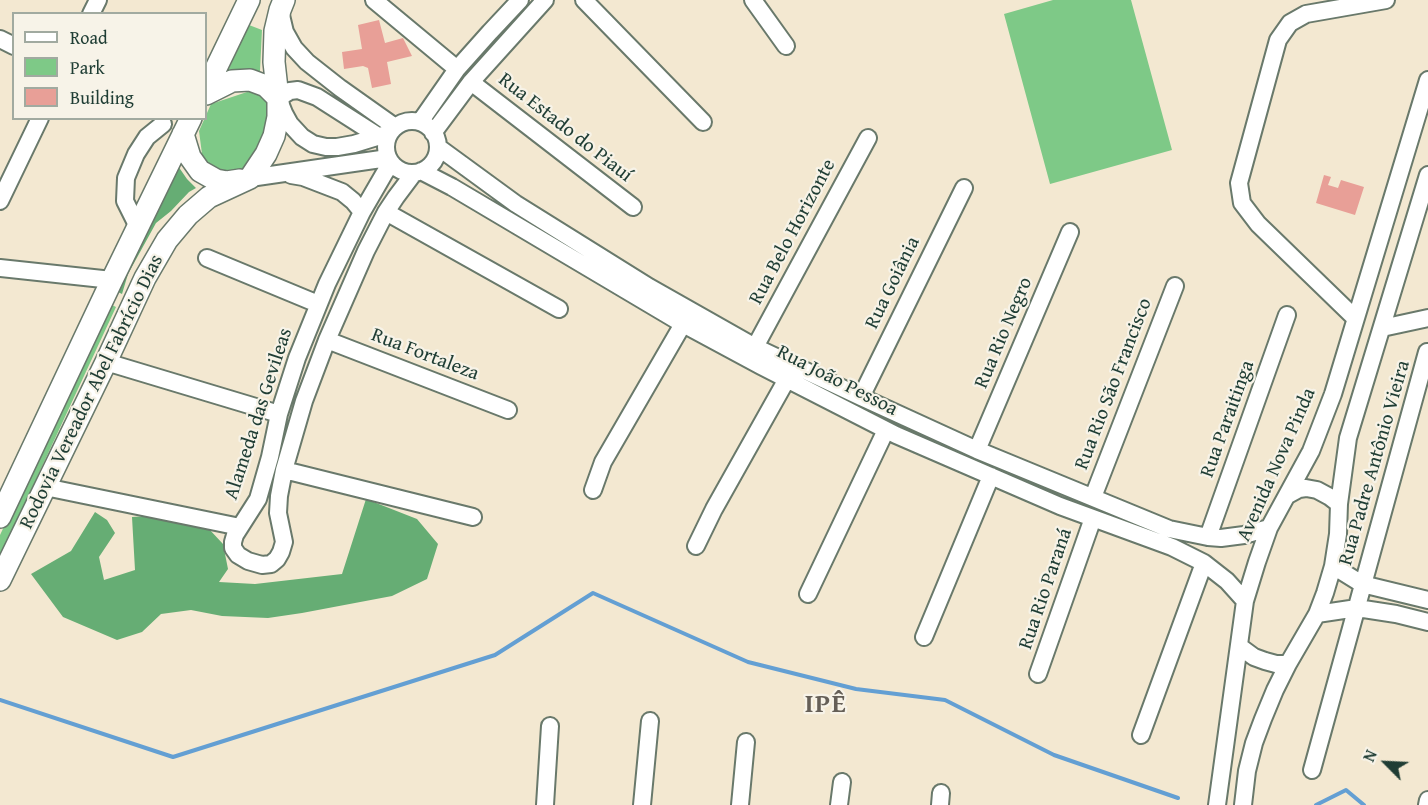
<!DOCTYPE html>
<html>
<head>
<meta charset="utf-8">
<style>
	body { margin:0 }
	#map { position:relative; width:1428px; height:805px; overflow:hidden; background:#f3e8d1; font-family:"Gentium Book Plus",serif }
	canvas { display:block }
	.legend { position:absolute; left:12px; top:12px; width:195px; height:108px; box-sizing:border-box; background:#f7f3e8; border:2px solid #a1aaa0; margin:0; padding:8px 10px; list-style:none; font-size:18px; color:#1f3d34 }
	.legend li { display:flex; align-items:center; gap:12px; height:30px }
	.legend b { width:30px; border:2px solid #a1aaa0 }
	.north { position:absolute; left:1356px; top:733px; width:60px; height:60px; -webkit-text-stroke:4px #f7f3e8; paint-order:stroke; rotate:294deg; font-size:16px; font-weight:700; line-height:24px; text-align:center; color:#1f3d34 }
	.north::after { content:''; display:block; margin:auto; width:21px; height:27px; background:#1f3d34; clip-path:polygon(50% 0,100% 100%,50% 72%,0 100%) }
</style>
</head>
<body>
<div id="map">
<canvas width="1428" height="805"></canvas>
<ul class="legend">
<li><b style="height:8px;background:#fff"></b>Road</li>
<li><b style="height:16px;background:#7ec987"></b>Park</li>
<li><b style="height:16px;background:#e89f97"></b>Building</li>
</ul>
<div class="north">N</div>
</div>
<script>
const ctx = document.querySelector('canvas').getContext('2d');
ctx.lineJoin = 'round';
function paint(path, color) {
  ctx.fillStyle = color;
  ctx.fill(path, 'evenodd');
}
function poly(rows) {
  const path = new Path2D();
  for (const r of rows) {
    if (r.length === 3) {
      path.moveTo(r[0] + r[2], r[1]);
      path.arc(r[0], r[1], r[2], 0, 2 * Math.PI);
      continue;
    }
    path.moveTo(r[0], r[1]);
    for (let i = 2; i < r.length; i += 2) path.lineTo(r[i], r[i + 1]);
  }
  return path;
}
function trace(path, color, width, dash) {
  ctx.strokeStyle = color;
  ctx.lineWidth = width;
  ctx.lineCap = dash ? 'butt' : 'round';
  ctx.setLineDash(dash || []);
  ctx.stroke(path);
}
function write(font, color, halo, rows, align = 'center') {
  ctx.font = font + ' "Gentium Book Plus",serif';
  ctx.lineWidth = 4.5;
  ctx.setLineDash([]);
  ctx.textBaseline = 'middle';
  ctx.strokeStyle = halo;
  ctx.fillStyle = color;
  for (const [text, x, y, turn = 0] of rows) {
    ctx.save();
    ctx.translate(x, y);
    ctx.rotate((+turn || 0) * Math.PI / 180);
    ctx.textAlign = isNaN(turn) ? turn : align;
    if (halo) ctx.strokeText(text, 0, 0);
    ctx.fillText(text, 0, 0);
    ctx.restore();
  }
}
paint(poly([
	[1053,0,1131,0,1172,150,1050,184,1004,14],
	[249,25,262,30,260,71,242,71,224,79],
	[253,90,263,95,269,108,266,134,249,163,240,172,219,173,207,163,202,154,199,131,211,104],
	[110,304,116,307,0,557,0,535]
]), '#7ec987');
paint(poly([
	[178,166,187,179,196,188,189,192,171,211,156,223,128,274,122,294,116,291],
	[366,499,417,519,438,544,427,579,392,596,302,613,268,618,222,616,191,610,161,614,142,632,117,640,63,617,31,574,71,551,95,512,107,520,115,533,99,557,104,580,135,570,132,517,164,515,209,529,223,544,228,569,219,582,255,584,342,574]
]), '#66ad74');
trace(poly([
	[0,700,173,757,495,655,593,593,748,662,856,689,945,700,1054,755,1178,798],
	[1316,805,1346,790,1364,805]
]), '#639fd3', 4);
paint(poly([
	[379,20,385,43,403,38,412,56,387,62,391,84,372,88,368,68,363,66,344,69,342,52,362,49,358,25],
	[1324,175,1331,177,1328,185,1338,188,1341,180,1364,187,1355,215,1316,203]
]), '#e89f97');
const minor = poly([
	[374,0,457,69],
	[584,0,703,122],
	[753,0,786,46],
	[280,11,285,32,294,48,307,62,340,88,395,127],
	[91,14,98,0],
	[0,39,14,46],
	[471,82,633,207],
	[412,147,26],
	[420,122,457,69,490,32,520,0],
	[433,133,471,82,545,0],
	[378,136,317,97,298,90,290,91,278,98,284,113,290,124,302,137,313,144,326,147,337,147,354,144,390,133],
	[438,147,516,204,649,287,755,347,861,397,977,450,1169,529,1208,537,1221,538,1244,535,1269,528],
	[391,163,384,174,362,212,327,284,297,358,279,414,270,457,258,499,235,535,233,542,233,548,238,555,248,561,262,565,271,564,277,559,281,552,284,542,278,513,279,496,284,470,304,401,327,340,366,251,386,212,396,197,414,173],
	[421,171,452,187,683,324,761,366,896,435,1060,506,1172,547,1204,563,1227,581,1245,601],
	[291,175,303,177,342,192,353,201,362,212],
	[250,178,388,158],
	[0,201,40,118],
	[386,212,559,309],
	[138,227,125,201,126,178,136,154,147,137,163,124],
	[207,258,318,304],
	[0,268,112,280],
	[1355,318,1258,224,1242,203,1239,183,1278,40,1290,23,1306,14,1386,0],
	[1382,328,1428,318],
	[327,340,508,410],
	[755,347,868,138],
	[106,362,279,414],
	[861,397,964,188],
	[977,450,1070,232],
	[284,470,473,517],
	[45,487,240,527],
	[593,490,603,462,683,324],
	[1288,495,1299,489,1306,488,1317,490,1330,497,1339,504],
	[1093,497,1175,286],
	[1208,537,1287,315],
	[696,546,714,509,787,379],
	[1333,566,1362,584,1428,600],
	[808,594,886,430],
	[1317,614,1357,608,1396,614,1428,622],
	[924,637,991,476],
	[1239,646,1254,657,1265,661,1276,664,1288,664],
	[1038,674,1093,518],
	[1141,735,1204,563],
	[1312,770,1427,352],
	[545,805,550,726],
	[642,805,650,721],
	[740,805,746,742],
	[839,805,842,782],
	[940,805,941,793],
	[1217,805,1245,601,1257,562,1269,528,1311,451,1333,394,1428,80],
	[1243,805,1247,771,1254,743,1263,719,1275,690,1288,664,1317,614,1325,593,1333,566,1338,534,1339,504,1348,438,1428,175],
	[1427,805,1428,800]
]);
const major = poly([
	[206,89,249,0],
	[206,94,232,81,250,80,266,86,278,98],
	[183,134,190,157,200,171,216,180,227,182,240,180],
	[0,517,112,280,191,118],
	[0,580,106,362,145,278,167,240,188,215,209,197,250,178,266,154,274,136,278,117,278,98,274,62,275,31,280,10,284,0]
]);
trace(minor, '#69796b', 20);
trace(major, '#69796b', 24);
trace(minor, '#fff', 16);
trace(major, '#fff', 21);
write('20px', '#1f3d34', '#f7f3e8', [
	["Rua Estado do Piauí",565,128,38],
	["Rua Belo Horizonte",793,232,-62],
	["Rua Goiânia",893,283,-64],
	["Rua Rio Negro",1004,333,-67],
	["Rua Fortaleza",425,355,21],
	["Rua João Pessoa",837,381,27],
	["Rua Rio São Francisco",1114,384,-69],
	["Rodovia Vereador Abel Fabrício Dias",92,392,-64],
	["Alameda das Gevileas",259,414,-72],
	["Rua Paraitinga",1228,419,-70],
	["Rua Padre Antônio Vieira",1375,463,-74],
	["Avenida Nova Pinda",1277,465,-66],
	["Rua Rio Paraná",1046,589,-71]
]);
ctx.letterSpacing = '1.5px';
write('bold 26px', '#655f57', '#f7f3e8', [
	["IPÊ",826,705]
]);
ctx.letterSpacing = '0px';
</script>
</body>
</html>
